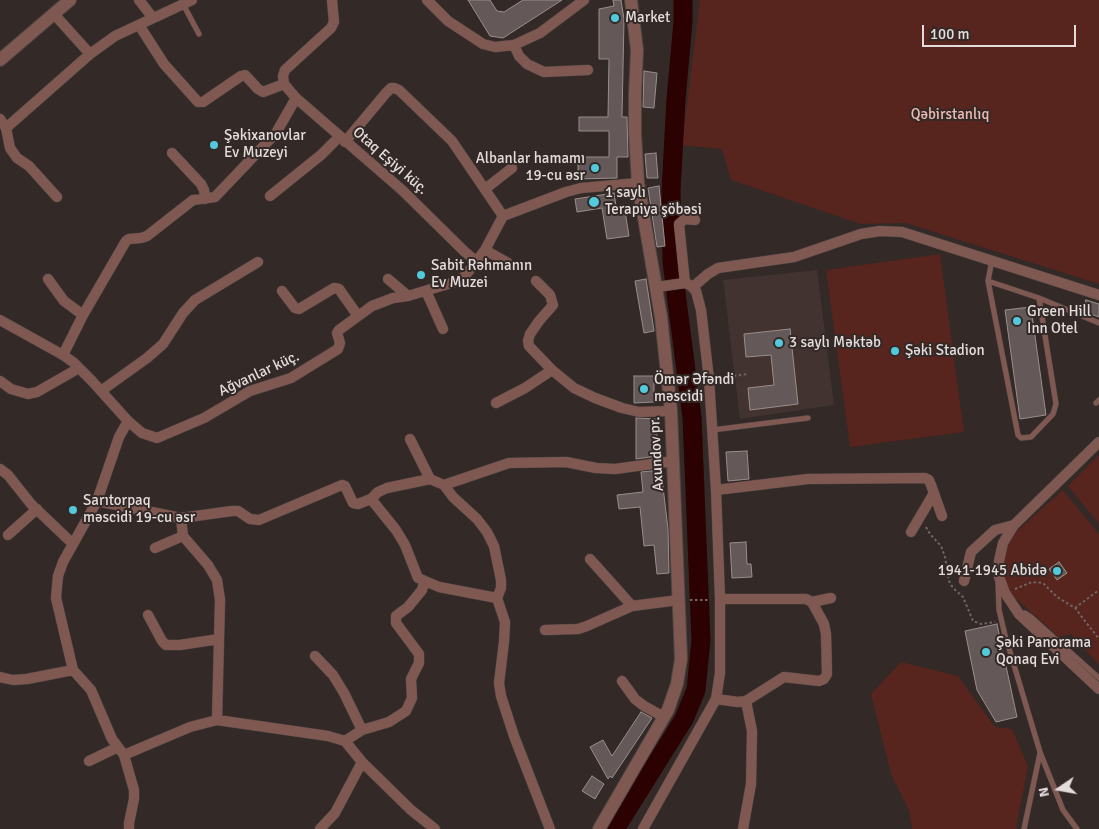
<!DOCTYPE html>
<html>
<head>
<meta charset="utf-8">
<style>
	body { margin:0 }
	#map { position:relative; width:1099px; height:829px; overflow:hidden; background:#332927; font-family:Signika,sans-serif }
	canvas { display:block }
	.north { position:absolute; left:1034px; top:764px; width:50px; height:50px; -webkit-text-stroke:4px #332927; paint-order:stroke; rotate:258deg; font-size:14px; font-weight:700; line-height:20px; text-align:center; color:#e3dcdb }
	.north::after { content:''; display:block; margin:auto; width:18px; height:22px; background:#e3dcdb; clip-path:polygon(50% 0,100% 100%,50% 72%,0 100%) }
	.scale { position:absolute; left:922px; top:25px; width:154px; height:22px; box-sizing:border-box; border:2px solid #e3dcdb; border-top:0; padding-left:6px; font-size:15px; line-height:18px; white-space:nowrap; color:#e3dcdb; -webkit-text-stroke:4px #332927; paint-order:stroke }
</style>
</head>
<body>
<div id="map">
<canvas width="1099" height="829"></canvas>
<div class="north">N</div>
<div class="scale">100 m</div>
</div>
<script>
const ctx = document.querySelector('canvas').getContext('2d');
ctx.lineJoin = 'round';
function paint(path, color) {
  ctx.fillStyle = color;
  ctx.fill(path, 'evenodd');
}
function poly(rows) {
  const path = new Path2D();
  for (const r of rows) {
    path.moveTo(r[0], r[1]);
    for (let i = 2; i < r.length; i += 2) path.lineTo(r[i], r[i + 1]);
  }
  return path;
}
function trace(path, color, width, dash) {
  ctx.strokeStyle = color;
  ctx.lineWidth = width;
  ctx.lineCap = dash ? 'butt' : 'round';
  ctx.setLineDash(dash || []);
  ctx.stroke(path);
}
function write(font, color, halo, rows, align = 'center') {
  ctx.font = font + ' Signika,sans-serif';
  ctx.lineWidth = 4;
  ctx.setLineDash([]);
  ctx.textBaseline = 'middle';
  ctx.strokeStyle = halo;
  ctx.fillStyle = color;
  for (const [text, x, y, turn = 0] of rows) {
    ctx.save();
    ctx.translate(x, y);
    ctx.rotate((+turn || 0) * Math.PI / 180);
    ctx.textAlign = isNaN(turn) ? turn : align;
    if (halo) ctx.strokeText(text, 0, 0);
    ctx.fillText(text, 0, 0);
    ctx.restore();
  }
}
paint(poly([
	[817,270,834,405,740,419,723,280]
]), '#423230');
paint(poly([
	[700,0,1099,0,1099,284,906,223,861,224,731,180,722,149,682,145],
	[940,254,964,432,850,447,826,270],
	[1099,455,1099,524,1068,486],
	[1063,490,1099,534,1099,665,1071,634,1059,637,1013,596,1005,581,1003,571,1004,557,1009,543,1018,530],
	[901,662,958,676,995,727,1012,729,1028,766,1016,829,912,829,909,810,891,774,871,694]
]), '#57241e');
trace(poly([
	[615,829,684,719,696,690,701,640,692,417,672,262,671,191,676,99,683,22,683,0]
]), '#2b0101', 19);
const building = poly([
	[468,0,490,0,497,11,504,12,523,0,562,0,503,38,490,36,468,0],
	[613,0,621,0,624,19,622,117,627,117,628,157,617,157,617,178,578,179,578,157,609,157,609,131,579,131,579,117,608,117,609,59,599,59,599,9,614,6,613,0],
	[644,71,657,73,654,108,643,107,644,71],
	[656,153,658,178,647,178,645,154,656,153],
	[659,186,665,246,657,247,648,188,659,186],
	[614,193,616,206,624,205,629,236,607,239,602,208,577,212,575,199,614,193],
	[646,279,654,331,644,333,635,281,646,279],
	[1086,300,1099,304,1099,317,1082,311,1086,300],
	[1031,307,1046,415,1020,419,1005,310,1031,307],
	[790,329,798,404,750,410,748,388,774,385,771,355,746,357,744,334,790,329],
	[634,376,654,376,654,402,634,403,634,376],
	[636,418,656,419,658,456,636,459,636,418],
	[747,451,749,479,728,481,726,452,747,451],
	[661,470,668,529,669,573,657,574,654,545,644,546,640,507,619,509,617,495,643,492,641,472,661,470],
	[746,542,747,564,751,564,752,577,732,578,730,543,746,542],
	[1059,562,1067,573,1057,580,1049,569,1059,562],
	[997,624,1017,717,996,722,977,690,965,631,997,624],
	[641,712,652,718,612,778,610,776,608,779,590,747,603,740,612,756,641,712],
	[592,776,604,784,595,799,582,791,592,776]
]);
paint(building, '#645958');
trace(building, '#9a8e8c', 1);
const service = poly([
	[183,4,199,34],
	[992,260,988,281,1018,435,1021,438,1031,437,1053,414,1056,404,1039,298],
	[988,281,1039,298,1099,323],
	[1096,403,1099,400],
	[712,430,808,418],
	[998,582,999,610,1005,635,1040,752,1063,810,1077,829],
	[1020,614,1025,613,1031,617,1099,678],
	[1024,829,1040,753]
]);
const minor = poly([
	[139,0,153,18],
	[332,0,334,22,331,28,285,70,283,76,284,84,296,98,402,190,465,252,476,261],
	[427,0,448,21,483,44,495,47,514,45,540,33,584,0],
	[54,14,90,54],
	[139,25,164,64,198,102,203,102,241,76,245,75,258,89,263,92,284,84],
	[514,45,519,56,527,64,544,72,588,70],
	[0,119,6,128,10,148,17,158,29,166,57,197],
	[6,128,90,54,115,36,192,0],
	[345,142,386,93,391,88,394,88,399,90,452,141,503,216],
	[172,153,201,184,204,190,205,199],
	[485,189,512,168],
	[270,196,321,155,339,137],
	[485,250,508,263],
	[48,279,64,301,83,315],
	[388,279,408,296],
	[536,281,550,295,553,305,539,321,530,334,528,341,529,346,552,370,574,388,595,398,622,408,639,412,671,411],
	[685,283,679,224,685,219,695,220],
	[693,287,708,274,718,268,794,257,861,234,880,231,902,232,1099,295],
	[282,291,295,308,299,309,334,288,339,289,358,316],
	[426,291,443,329],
	[0,320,63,355,73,362,92,381,128,421,119,437,97,501,63,562,58,576,56,598,73,670],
	[63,355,83,315,126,241,129,239,141,238,147,236,193,200,215,197,276,133,296,98],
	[0,381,11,389,28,394,37,392,79,368],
	[101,391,147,358,163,344,183,313,195,300,258,262],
	[496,403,525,388,552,370],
	[128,421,142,433,157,438,204,418,250,391,291,378,338,349,340,343,337,333,339,330,372,306,393,298,408,296,458,281,465,276,485,250,503,216,566,192,581,188,638,183],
	[410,439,430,479],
	[1099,442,1014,525,1003,543,999,561,999,577,1005,593,1019,614,1099,689],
	[0,469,8,475,31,504,73,544],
	[444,485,453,497,477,519,487,532,494,546,501,580,501,588,497,598,505,622,504,642,499,683,501,696,514,736,550,829],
	[716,490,808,479,925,478,929,480,931,485,942,516],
	[371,499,396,530,405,545,418,578,439,587,497,598],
	[97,501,181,518,232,511,238,511,250,519,259,520,342,485,345,486,353,503,358,504,371,499,378,492,387,488,430,479,444,485,509,463,566,462,596,468,615,469,674,461],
	[181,518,183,536,208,565,217,580,220,600,217,720],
	[911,532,934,493],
	[8,535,37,509],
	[155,548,183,536],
	[590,559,632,606],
	[964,581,971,552,995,530,1014,525],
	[812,602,831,598],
	[148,615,162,641,166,645,180,645,219,639],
	[545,630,578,629,587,626,632,606,679,600],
	[315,656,333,675,344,693,362,730],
	[0,677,13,680,27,679,73,670,91,690,112,739,124,755,190,727,217,720,328,736,345,741,362,762,411,810,435,829],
	[622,681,635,699,644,706,664,717],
	[716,699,738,702,746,701,784,677,819,681,824,679,827,674,826,634,824,624,812,602,806,599,720,599],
	[345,741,362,730,389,722,406,711,412,698,411,679,419,663,419,654,396,623,396,616,408,607,422,590,424,582],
	[124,755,134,790,134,799,129,823,129,829],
	[89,761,118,747],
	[320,829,335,813,362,762],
	[643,829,716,699,720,673,720,599,716,490,709,379,701,310,696,291,690,285,685,283,657,287],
	[743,829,751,784,752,731,746,701]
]);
const tertiary = poly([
	[0,60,70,0],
	[599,829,668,710,677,684,681,659,671,411,661,317,638,183,635,134,635,95,637,50,631,0]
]);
trace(service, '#4f4644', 6);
trace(minor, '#4f4644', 11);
trace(tertiary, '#4f4644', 14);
trace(poly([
	[719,378,748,374],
	[926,527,930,534,941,546,945,557,949,581,953,588,963,597,973,621,981,624,995,622],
	[1015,589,1032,582,1043,583,1057,597,1075,608,1099,639],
	[690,600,710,600],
	[1075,608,1099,590]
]), '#706765', 2, [2.5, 2.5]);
trace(service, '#805852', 5);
trace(minor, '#805852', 10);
trace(tertiary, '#805852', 12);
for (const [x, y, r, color] of [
	[615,18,5,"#53cadc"],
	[214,145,5,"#53cadc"],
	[595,168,5,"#53cadc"],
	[594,202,6,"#53cadc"],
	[421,275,5,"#53cadc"],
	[1017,321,5,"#53cadc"],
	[779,343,5,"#53cadc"],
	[895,351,5,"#53cadc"],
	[644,389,5,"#53cadc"],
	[73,510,5,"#53cadc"],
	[1057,571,5,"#53cadc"],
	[986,652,5,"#53cadc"]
]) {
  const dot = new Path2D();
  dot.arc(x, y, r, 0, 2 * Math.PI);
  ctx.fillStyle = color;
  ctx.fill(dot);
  trace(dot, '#332927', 2);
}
write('15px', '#e3dcdb', '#332927', [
	["Market",625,18],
	["Şəkixanovlar",224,136],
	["Ev Muzeyi",224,153],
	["Albanlar hamamı",585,159,"right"],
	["19-cu əsr",585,176,"right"],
	["1 saylı",605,193],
	["Terapiya şöbəsi",605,210],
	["Sabit Rəhmanın",431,266],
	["Ev Muzei",431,283],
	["Green Hill",1027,312],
	["Inn Otel",1027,329],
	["3 saylı Məktəb",789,343],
	["Şəki Stadion",905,351],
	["Ömər Əfəndi",654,380],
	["məscidi",654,397],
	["Sarıtorpaq",83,501],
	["məscidi 19-cu əsr",83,518],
	["1941-1945 Abidə",1047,571,"right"],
	["Şəki Panorama",996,643],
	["Qonaq Evi",996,660]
], 'left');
write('15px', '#eebbb3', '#332927', [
	["Qəbirstanlıq",950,115]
]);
write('15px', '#e3dcdb', '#332927', [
	["Otaq Eşiyi küç.",390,161,41],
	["Ağvanlar küç.",259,374,-25],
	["Axundov pr.",657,454,-93]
]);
</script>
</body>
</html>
